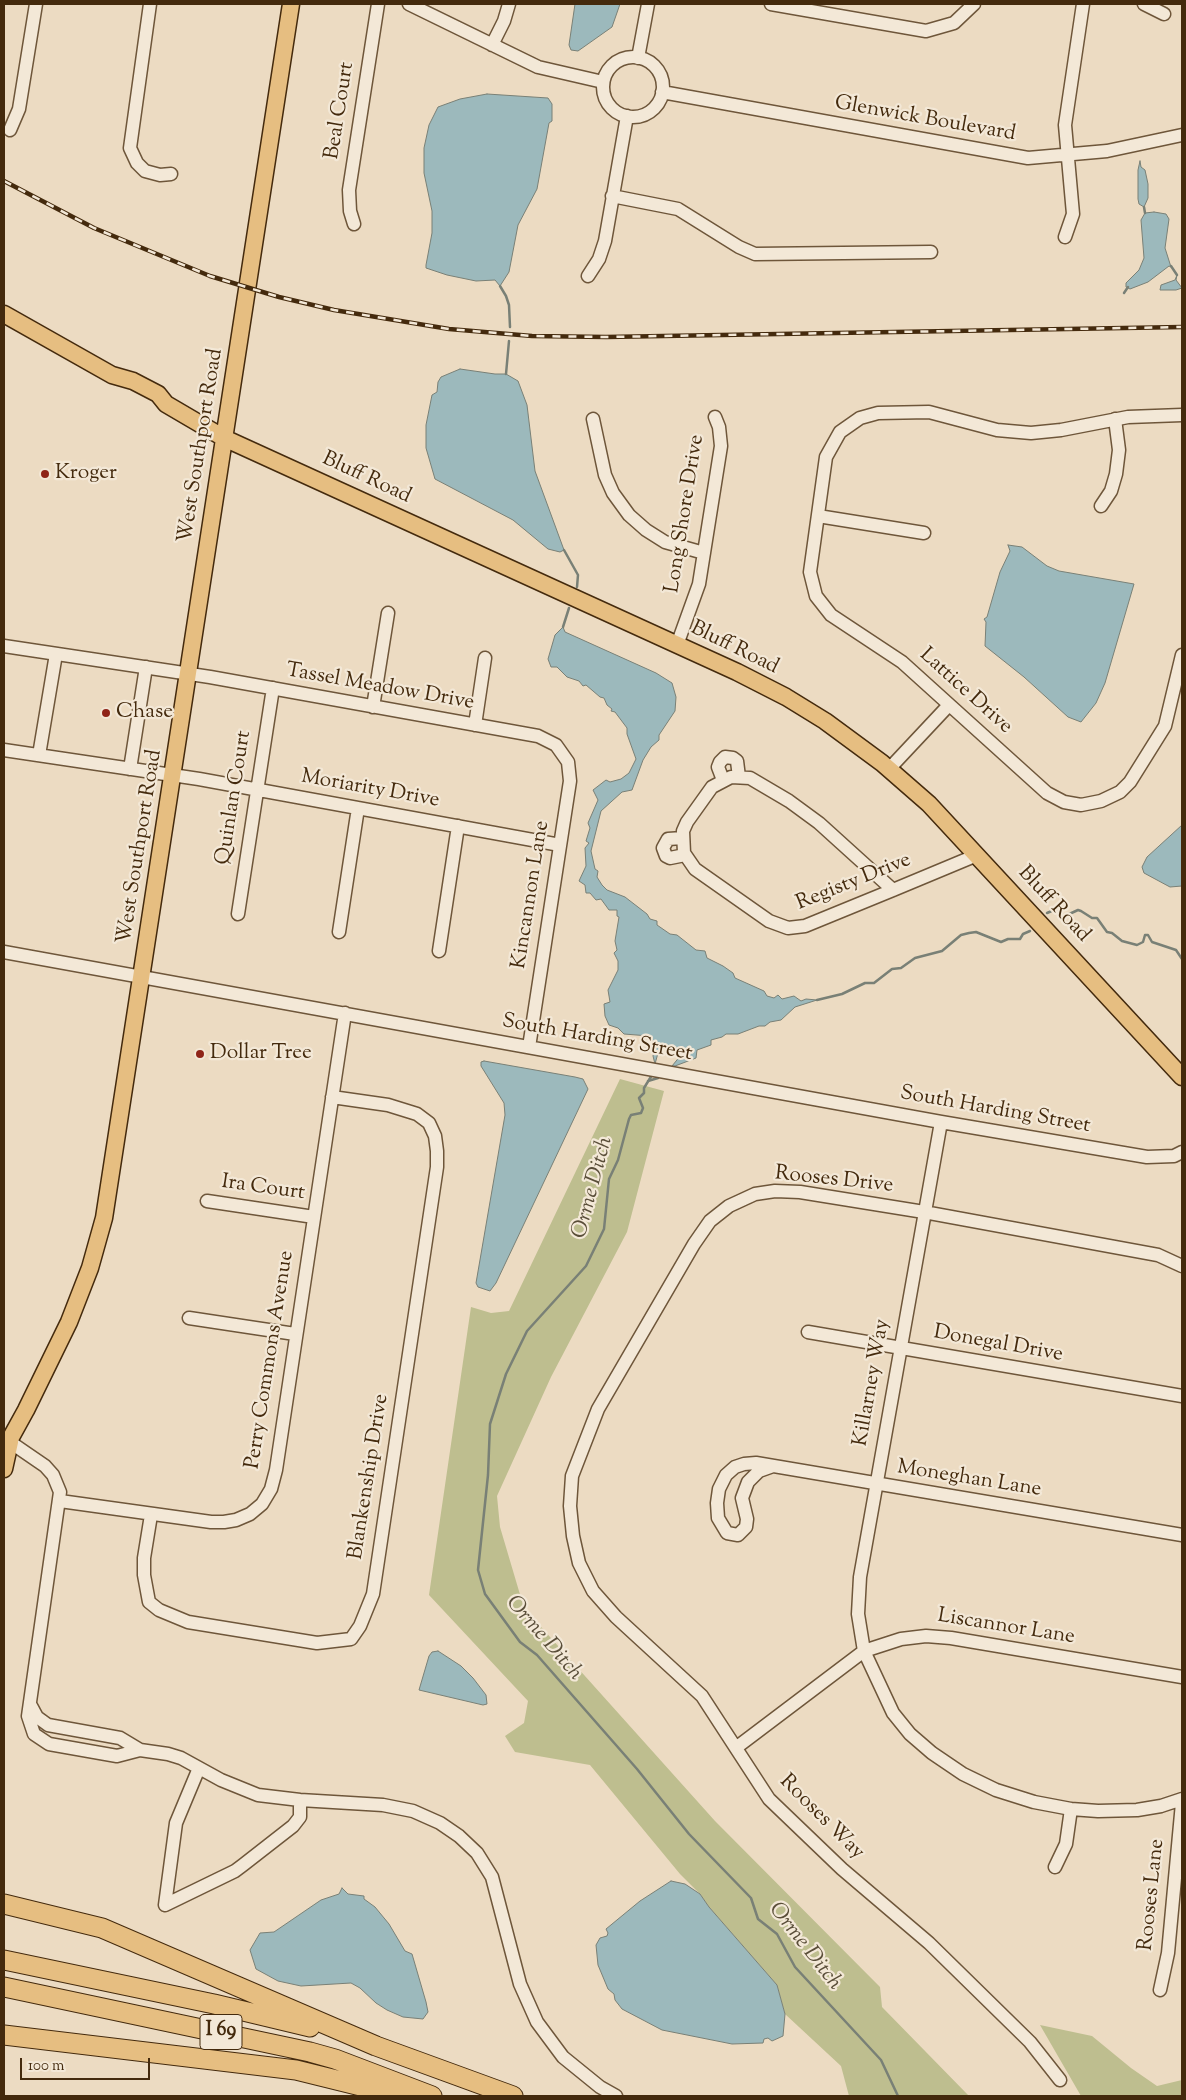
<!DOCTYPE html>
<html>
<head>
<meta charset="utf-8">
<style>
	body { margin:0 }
	#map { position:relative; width:1186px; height:2100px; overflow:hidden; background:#ecdbc2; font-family:"Sorts Mill Goudy",serif }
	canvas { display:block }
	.frame { position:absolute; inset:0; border:5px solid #442a0d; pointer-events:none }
	.scale { position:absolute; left:20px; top:2058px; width:130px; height:22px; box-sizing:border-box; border:2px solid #442a0d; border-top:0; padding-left:6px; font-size:15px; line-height:18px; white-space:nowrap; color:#442a0d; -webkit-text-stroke:4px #f3e8d7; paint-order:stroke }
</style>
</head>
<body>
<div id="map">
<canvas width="1186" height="2100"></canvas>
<div class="frame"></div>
<div class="scale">100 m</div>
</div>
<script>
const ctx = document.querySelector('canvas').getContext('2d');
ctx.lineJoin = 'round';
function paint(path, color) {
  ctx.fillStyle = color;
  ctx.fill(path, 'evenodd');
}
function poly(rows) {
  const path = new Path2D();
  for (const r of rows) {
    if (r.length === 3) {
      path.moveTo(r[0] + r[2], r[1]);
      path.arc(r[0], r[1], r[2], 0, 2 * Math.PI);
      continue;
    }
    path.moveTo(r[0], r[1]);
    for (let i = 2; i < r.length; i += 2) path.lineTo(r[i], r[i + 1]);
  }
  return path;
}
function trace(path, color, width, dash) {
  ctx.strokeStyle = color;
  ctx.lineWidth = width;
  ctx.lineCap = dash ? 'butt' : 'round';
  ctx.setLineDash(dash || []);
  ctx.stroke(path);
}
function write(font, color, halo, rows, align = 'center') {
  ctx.font = font + ' "Sorts Mill Goudy",serif';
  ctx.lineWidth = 4.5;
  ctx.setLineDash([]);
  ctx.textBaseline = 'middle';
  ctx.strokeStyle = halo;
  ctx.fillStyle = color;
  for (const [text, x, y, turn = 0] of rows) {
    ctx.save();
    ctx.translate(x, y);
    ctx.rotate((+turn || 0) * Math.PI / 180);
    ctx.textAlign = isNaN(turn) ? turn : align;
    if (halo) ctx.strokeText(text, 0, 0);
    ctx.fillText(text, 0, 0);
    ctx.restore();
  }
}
paint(poly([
	[620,1079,664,1091,627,1232,551,1377,497,1496,500,1527,524,1608,715,1821,880,1987,882,2007,969,2096,849,2096,841,2066,785,2014,777,1985,709,1907,700,1894,680,1874,590,1765,515,1752,505,1736,524,1723,528,1701,429,1595,471,1307,491,1313,509,1311],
	[1040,2025,1092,2036,1131,2068,1157,2086,1182,2080,1182,2096,1081,2096]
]), '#bebe8f');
const water = poly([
	[575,4,620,4,612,27,578,51,571,50,569,45,575,4],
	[487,94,548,98,552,104,552,121,549,123,537,189,518,225,509,272,500,286,495,280,476,281,447,275,426,268,426,265,432,233,432,211,424,173,424,148,429,125,438,107,460,99,487,94],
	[1140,161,1141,167,1145,170,1148,184,1148,198,1144,207,1139,204,1138,199,1138,170,1140,161],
	[1154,212,1166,214,1169,219,1165,248,1171,267,1169,266,1148,282,1130,289,1126,287,1126,283,1139,270,1144,258,1141,220,1145,213,1154,212],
	[1177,275,1176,280,1182,288,1176,290,1160,290,1161,285,1175,280,1177,275],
	[460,369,495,374,506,374,518,381,527,405,535,471,564,550,560,552,548,549,513,520,435,479,426,448,426,425,432,395,437,392,438,382,441,377,460,369],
	[1008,545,1022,547,1047,566,1059,571,1134,584,1105,683,1096,703,1081,722,1068,717,1024,677,985,646,986,622,984,619,987,617,1000,572,1010,551,1008,545],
	[563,627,565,632,656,673,672,683,676,697,675,711,659,735,659,740,651,747,643,760,632,790,622,792,601,811,591,851,595,869,598,871,597,877,602,885,607,890,625,897,647,914,650,919,657,921,657,925,670,934,677,935,696,950,705,951,707,958,723,966,733,973,735,978,764,991,767,996,774,998,778,995,782,999,794,996,801,1001,806,999,817,1000,795,1007,781,1020,770,1022,765,1026,759,1026,738,1034,726,1034,722,1037,711,1040,711,1045,697,1050,696,1058,675,1066,672,1066,681,1055,678,1048,665,1046,658,1053,655,1064,653,1056,655,1044,649,1036,624,1034,618,1028,609,1025,605,1016,604,1004,610,1002,608,990,618,970,618,961,614,953,617,950,615,941,619,917,617,916,617,910,609,910,601,899,596,900,590,893,586,893,585,885,579,881,586,866,585,848,589,843,586,841,590,828,588,823,598,800,593,790,606,780,610,782,621,779,629,773,636,759,627,734,627,728,615,712,611,711,612,709,607,705,604,698,600,697,586,685,583,686,579,681,567,677,557,667,551,667,548,659,555,635,563,627],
	[1182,825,1182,886,1170,887,1144,873,1142,867,1147,857,1182,825],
	[484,1061,575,1077,583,1079,588,1089,496,1283,490,1291,478,1287,476,1283,505,1115,504,1103,481,1066,481,1062,484,1061],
	[438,1651,461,1666,473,1678,486,1695,487,1704,483,1705,419,1690,429,1656,432,1652,438,1651],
	[671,1881,685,1884,700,1894,709,1907,777,1985,785,2014,783,2036,772,2041,768,2038,764,2039,763,2043,732,2044,662,2030,622,2009,615,2000,614,1994,608,1989,598,1965,596,1945,600,1938,607,1936,608,1933,606,1929,640,1901,671,1881],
	[342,1888,348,1894,364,1896,364,1899,375,1907,389,1924,405,1951,412,1954,426,2002,428,2012,423,2019,403,2017,387,2010,376,2003,360,1988,351,1983,301,1986,278,1981,256,1969,250,1950,260,1933,274,1932,321,1900,339,1894,342,1888]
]);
paint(water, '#9cb9bc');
trace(water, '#798076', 1);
trace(poly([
	[1144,207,1145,213],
	[1171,266,1177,275],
	[500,286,506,296,509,305,510,327],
	[1124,293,1128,287],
	[506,374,509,341],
	[564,550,578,575,577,587],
	[563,627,569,608],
	[1047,913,1054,910,1065,916,1078,910,1081,911,1092,918,1097,918,1107,932,1112,933,1122,941,1137,945,1143,942,1145,935,1148,935,1152,942,1176,950,1182,959],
	[817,1000,842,994,865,983,874,983,892,969,901,968,915,958,942,951,961,935,969,933,976,932,1001,942,1008,939,1020,939,1023,934,1030,931],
	[652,1075,644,1088,644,1093,639,1098,643,1108,641,1113,631,1115,629,1119,618,1160,609,1179,604,1229,586,1266,527,1331,506,1374,490,1424,488,1475,478,1570,485,1594,520,1642,537,1655,637,1769,689,1834,751,1898,758,1919,777,1934,795,1967,881,2060,898,2096],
	[648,1081,658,1078]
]), '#798076', 2.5);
const minor = poly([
	[150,4,130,148,137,163,145,171,160,175,171,174],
	[409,4,538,67,603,82],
	[771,4,926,31,954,23,974,4],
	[1144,4,1164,14],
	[492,45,504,21,509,4],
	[633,87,30],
	[638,58,648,4],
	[662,92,1028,158,1107,151,1182,135],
	[10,130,19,109,36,4],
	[612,196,678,209,739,247,755,254,931,252],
	[354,224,350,211,349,190,378,4],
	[1065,237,1073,214,1065,125,1083,4],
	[588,276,599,259,605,241,627,116],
	[1182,415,1128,417,1061,430,1031,433,997,430,929,412,878,413,860,418,840,432,826,457,810,572,816,596,831,615,902,662,1047,793,1064,802,1081,805,1101,801,1120,792,1130,782,1165,726,1182,655],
	[593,419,605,475,613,493,629,515,646,530,665,542,704,553],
	[1101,506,1111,491,1116,474,1119,450,1115,419],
	[818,516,924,533],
	[677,645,699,584,721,446,719,427,715,417],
	[4,646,210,677,538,736,556,745,568,762,570,781,529,1047],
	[373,707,388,613],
	[475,725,485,658],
	[4,750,199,779,560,845],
	[39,755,56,654],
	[130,769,146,667],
	[889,769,949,705],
	[723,780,718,767,720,762,725,757,733,758,737,761,739,777],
	[683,838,668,839,663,848,666,856,670,858,685,855],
	[893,890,819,823,789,801,750,778,731,777,712,787,687,822,683,831,684,853,695,869,769,921,788,928,805,926,893,890,977,855],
	[238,914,273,688],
	[339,932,358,808],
	[439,951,458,826],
	[4,952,941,1122,1147,1157,1174,1156,1182,1152],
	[941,1122,860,1577,858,1614,864,1651,893,1713,910,1734,932,1753,963,1774,996,1790,1034,1802,1071,1809,1098,1811,1137,1810,1161,1806,1182,1799],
	[207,1201,314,1217],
	[189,1318,295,1334],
	[808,1332,1182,1396],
	[10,1442,45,1466,53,1475,60,1492,28,1716,34,1734,49,1744,117,1756,140,1750,168,1754,181,1758,221,1780,258,1795,300,1800,383,1805,413,1811,440,1823,459,1836,477,1853,492,1877,520,1984,537,2022,563,2057,600,2087,616,2096],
	[773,1466,759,1471,748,1482,742,1498,747,1519,746,1527,738,1535,727,1533,718,1518,717,1503,719,1489,726,1475,735,1467,744,1464,756,1463,1182,1535],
	[60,1501,211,1522,224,1522,236,1520,250,1514,262,1504,271,1489,276,1470,345,1013],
	[151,1515,144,1558,144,1575,149,1602,159,1610,188,1622,317,1643,351,1639,360,1626,373,1594,437,1167,437,1151,435,1136,429,1123,417,1114,388,1105,332,1097],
	[30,1704,37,1717,48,1725,120,1738,140,1750],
	[737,1747,864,1651,901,1639,926,1636,951,1638,1182,1677],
	[199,1768,176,1823,165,1905,235,1871,243,1865,293,1826,300,1817,300,1800],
	[1055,1867,1066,1844,1071,1809],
	[1160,1990,1168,1953,1182,1803],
	[1060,2080,1030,2042,929,1943,842,1869,769,1799,702,1696,616,1617,593,1591,579,1563,573,1536,570,1506,572,1476,598,1409,694,1244,710,1221,729,1206,755,1194,775,1191,800,1192,924,1212,1158,1255,1182,1266]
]);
const major = poly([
	[4,314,112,375,133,381,158,394,166,404,224,438,737,672,786,697,825,721,882,763,929,804,1182,1077],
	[4,1450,26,1410,69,1322,90,1268,104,1218,291,4],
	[4,1469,10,1442]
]);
const highway = poly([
	[4,1904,102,1928,376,2046,513,2096],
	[4,1960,214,2004,310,2027],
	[4,1987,310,2052,335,2059,432,2096],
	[4,2035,296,2070,401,2096]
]);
trace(minor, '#6e563a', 15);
trace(major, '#442a0d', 19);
trace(highway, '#442a0d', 21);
trace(minor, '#f3e8d7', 12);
trace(major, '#e6be81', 16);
trace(highway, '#e6be81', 19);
const rail = poly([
	[4,181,94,228,210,276,279,297,334,310,449,329,532,336,606,337,1182,327]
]);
trace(rail, '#442a0d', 4.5);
trace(rail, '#f3e8d7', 2.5, [8]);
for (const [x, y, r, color] of [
	[45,474,5,"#8f2418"],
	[106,713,5,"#8f2418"],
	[200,1054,5,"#8f2418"]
]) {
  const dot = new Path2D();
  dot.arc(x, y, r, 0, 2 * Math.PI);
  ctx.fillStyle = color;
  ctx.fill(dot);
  trace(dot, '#f3e8d7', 2);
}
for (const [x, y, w] of [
	[221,2032,42]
]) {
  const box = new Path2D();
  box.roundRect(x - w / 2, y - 17.5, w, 35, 4);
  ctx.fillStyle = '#f3e8d7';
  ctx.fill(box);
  trace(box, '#442a0d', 1);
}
write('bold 20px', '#442a0d', null, [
	["I 69",221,2032]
]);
write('21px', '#442a0d', '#f3e8d7', [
	["Beal Court",341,111,-81],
	["Glenwick Boulevard",925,120,10],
	["West Southport Road",202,446,-81],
	["Bluff Road",366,479,25],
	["Long Shore Drive",686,514,-81],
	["Bluff Road",734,649,26],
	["Tassel Meadow Drive",380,688,10],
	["Lattice Drive",965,692,42],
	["Moriarity Drive",370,790,10],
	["Quinlan Court",235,798,-81],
	["West Southport Road",141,847,-81],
	["Registy Drive",854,883,-22],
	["Kincannon Lane",532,895,-81],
	["Bluff Road",1053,905,47],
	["South Harding Street",597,1039,10],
	["South Harding Street",995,1111,10],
	["Rooses Drive",834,1181,6],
	["Ira Court",263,1189,8],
	["Donegal Drive",998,1345,10],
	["Perry Commons Avenue",271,1360,-81],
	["Killarney Way",873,1383,-80],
	["Blankenship Drive",370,1477,-81],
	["Moneghan Lane",969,1480,9],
	["Liscannor Lane",1006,1628,9],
	["Rooses Way",821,1818,45],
	["Rooses Lane",1153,1895,-84]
]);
write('21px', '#442a0d', '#f3e8d7', [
	["Kroger",55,474],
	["Chase",116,713],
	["Dollar Tree",210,1054]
], 'left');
write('italic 22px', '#5a4e39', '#f3e8d7', [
	["Orme Ditch",594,1188,-75],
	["Orme Ditch",543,1639,49],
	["Orme Ditch",804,1947,52]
]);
</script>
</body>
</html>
